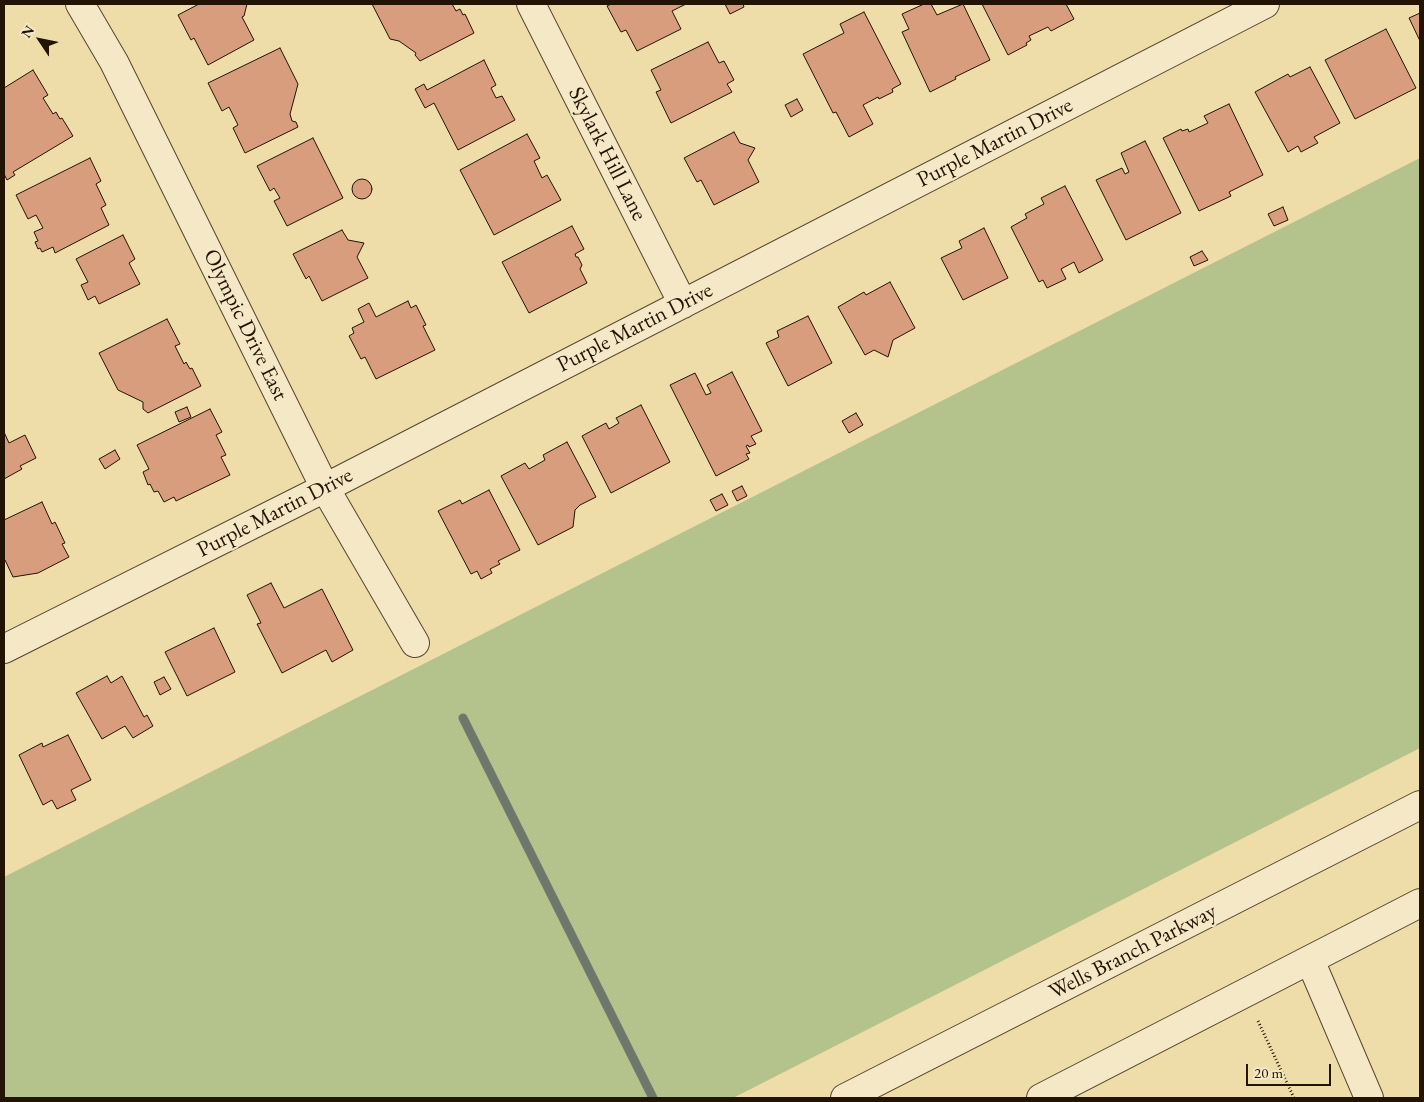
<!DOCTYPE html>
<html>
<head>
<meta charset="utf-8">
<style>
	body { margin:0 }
	#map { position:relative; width:1424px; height:1102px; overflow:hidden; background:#eedca9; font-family:"EB Garamond",serif }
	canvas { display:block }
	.frame { position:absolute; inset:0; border:5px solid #231302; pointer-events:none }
	.north { position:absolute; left:15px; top:15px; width:50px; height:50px; -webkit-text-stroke:4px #f4e8c7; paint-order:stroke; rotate:304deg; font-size:14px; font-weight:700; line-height:20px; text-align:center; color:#231302 }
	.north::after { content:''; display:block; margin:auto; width:18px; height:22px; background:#231302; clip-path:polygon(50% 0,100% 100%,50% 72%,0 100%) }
	.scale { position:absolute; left:1246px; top:1064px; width:85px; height:22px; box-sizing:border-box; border:2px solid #231302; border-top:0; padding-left:6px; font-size:15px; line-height:18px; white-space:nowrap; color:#231302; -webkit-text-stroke:4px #f4e8c7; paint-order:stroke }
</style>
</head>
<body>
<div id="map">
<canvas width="1424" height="1102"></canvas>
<div class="frame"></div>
<div class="north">N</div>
<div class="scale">20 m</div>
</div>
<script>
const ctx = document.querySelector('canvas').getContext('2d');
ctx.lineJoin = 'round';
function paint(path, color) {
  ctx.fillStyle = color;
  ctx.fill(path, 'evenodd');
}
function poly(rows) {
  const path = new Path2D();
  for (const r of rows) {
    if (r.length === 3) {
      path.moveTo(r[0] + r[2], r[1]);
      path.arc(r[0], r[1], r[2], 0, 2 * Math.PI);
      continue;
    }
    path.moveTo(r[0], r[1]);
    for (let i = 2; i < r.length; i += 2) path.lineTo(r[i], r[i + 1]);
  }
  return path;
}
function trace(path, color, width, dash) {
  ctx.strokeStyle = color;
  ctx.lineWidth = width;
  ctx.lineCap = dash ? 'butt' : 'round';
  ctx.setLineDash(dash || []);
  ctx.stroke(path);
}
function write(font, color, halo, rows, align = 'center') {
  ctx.font = font + ' "EB Garamond",serif';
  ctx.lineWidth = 4.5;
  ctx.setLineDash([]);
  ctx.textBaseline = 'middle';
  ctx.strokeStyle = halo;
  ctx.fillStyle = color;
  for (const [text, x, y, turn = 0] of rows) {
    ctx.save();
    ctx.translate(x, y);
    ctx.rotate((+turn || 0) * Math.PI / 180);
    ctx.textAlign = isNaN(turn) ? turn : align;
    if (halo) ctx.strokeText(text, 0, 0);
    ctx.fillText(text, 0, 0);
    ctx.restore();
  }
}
paint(poly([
	[1420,158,1420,748,733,1098,4,1098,4,877]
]), '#b4c28b');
trace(poly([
	[463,718,653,1098]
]), '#6d776c', 9);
const building = poly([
	[199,4,247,4,244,16,242,17,254,40,208,65,194,38,191,40,178,15,199,4],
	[372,4,452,4,456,11,460,9,463,15,465,14,474,33,420,61,415,55,416,53,399,41,390,39,372,4],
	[611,4,686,4,672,11,681,29,637,51,626,30,621,32,607,6,611,4],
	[725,4,743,4,744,7,730,14,725,4],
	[924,4,931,4,937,15,963,4,990,60,955,77,956,79,930,92,902,32,909,29,902,14,924,4],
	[982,4,1066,4,1074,19,1051,31,1048,27,1029,36,1031,40,1026,43,1027,45,1008,55,982,4],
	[864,12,901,84,892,89,893,92,879,99,878,97,863,105,873,124,849,137,836,112,833,113,803,54,844,33,840,24,864,12],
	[1420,13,1420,41,1409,18,1420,13],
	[1386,29,1416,88,1355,119,1325,60,1386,29],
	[708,42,719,63,724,61,734,80,727,84,732,92,671,123,656,92,661,90,651,70,708,42],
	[280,48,298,84,290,114,292,121,296,122,298,127,245,153,233,128,238,125,229,107,222,111,208,83,280,48],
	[484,60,496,85,491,88,496,98,502,96,515,120,458,150,434,103,425,108,415,89,424,84,427,90,484,60],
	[1310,67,1340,123,1314,137,1318,143,1301,152,1298,146,1288,152,1255,92,1288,74,1290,77,1310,67],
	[33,70,48,95,43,98,53,114,56,112,60,119,62,118,73,136,13,172,15,175,7,180,4,174,4,88,33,70],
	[797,99,803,110,791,117,785,105,797,99],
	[1229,104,1263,175,1229,192,1231,196,1199,211,1163,138,1181,129,1182,131,1188,129,1189,132,1208,123,1204,116,1229,104],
	[734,132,740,143,755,148,748,160,759,182,714,205,701,180,697,182,684,158,734,132],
	[527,134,540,158,534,161,542,178,547,175,561,200,494,235,460,170,527,134],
	[313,138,343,198,287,226,274,201,280,198,274,188,270,191,257,166,313,138],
	[1145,141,1181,213,1126,240,1096,180,1122,168,1125,174,1129,172,1121,153,1145,141],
	[90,158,101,181,96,184,106,205,101,208,109,225,55,253,53,247,42,252,40,248,38,249,35,242,38,241,34,232,43,228,36,215,28,219,16,195,90,158],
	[362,189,10],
	[1065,186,1103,260,1079,273,1074,262,1061,269,1066,279,1047,288,1043,280,1039,282,1011,227,1027,218,1025,214,1044,204,1041,198,1065,186],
	[1283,207,1288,220,1274,226,1268,214,1283,207],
	[572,226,584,249,575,254,576,257,578,257,582,265,580,269,587,283,529,313,502,262,572,226],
	[984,228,1008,278,963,300,941,258,962,248,959,241,984,228],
	[342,230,348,240,364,243,357,257,368,278,322,301,309,276,306,279,293,254,342,230],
	[123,235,135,259,129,263,140,284,99,304,95,296,88,300,81,285,88,282,76,259,123,235],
	[1202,251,1208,260,1194,266,1190,257,1202,251],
	[890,282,915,328,893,340,888,357,874,350,865,355,838,307,864,292,866,295,890,282],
	[408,301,411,308,416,305,426,325,423,326,435,350,376,379,365,357,361,359,349,336,354,333,352,328,364,322,358,309,369,303,376,317,408,301],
	[808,316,832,363,788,386,766,343,779,337,777,331,808,316],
	[167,319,180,344,175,346,184,364,186,362,190,369,192,368,201,386,148,413,143,409,143,402,118,390,99,353,167,319],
	[732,372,762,431,751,436,756,444,749,447,748,445,746,446,750,453,746,454,749,459,716,476,670,385,695,373,706,395,711,393,707,385,732,372],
	[641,405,670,462,611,493,582,436,606,423,609,429,619,423,616,418,641,405],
	[187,407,191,417,179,422,175,412,187,407],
	[210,409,222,432,216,435,226,455,221,457,230,475,176,501,174,497,164,502,158,491,154,492,150,484,148,485,143,472,149,469,137,445,210,409],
	[856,413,863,425,849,433,842,421,856,413],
	[4,432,9,443,25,435,36,458,20,466,22,469,4,479,4,432],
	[567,442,596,497,580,505,575,510,573,527,538,545,501,476,525,463,529,469,545,460,543,455,567,442],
	[115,450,120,459,105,469,99,459,115,450],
	[742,486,747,496,737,501,732,491,742,486],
	[489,490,520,550,498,561,500,564,490,569,492,573,481,579,477,571,471,574,438,511,460,500,462,504,489,490],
	[722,494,728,505,716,511,710,500,722,494],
	[42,502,52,524,55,522,65,543,62,544,69,557,38,573,13,577,5,560,4,561,4,520,42,502],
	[271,583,284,608,322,589,353,650,332,662,326,650,282,673,257,624,261,623,247,595,271,583],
	[214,628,235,672,187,696,165,652,214,628],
	[107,676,111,683,122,676,144,717,147,715,153,726,133,738,125,726,102,739,76,693,107,676],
	[164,677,171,689,160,695,154,682,164,677],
	[68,735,91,780,71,790,76,800,57,809,52,800,43,805,19,755,42,743,43,747,68,735]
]);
paint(building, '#d89d7d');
trace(building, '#231302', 1);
const minor = poly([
	[80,4,114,62,325,488,415,643],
	[531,4,683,304],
	[4,649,325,488,1265,4],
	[1310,960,1369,1098],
	[845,1098,1420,805],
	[1041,1098,1420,903]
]);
trace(minor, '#56452c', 30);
trace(poly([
	[1258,1021,1294,1098]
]), '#231302', 3, [1, 2.5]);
trace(minor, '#f4e8c7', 28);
write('22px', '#231302', '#f4e8c7', [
	["Purple Martin Drive",995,143,-27],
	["Skylark Hill Lane",607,154,63],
	["Olympic Drive East",245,325,64],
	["Purple Martin Drive",635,328,-27],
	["Purple Martin Drive",275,513,-27],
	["Wells Branch Parkway",1133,952,-27]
]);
</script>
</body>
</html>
